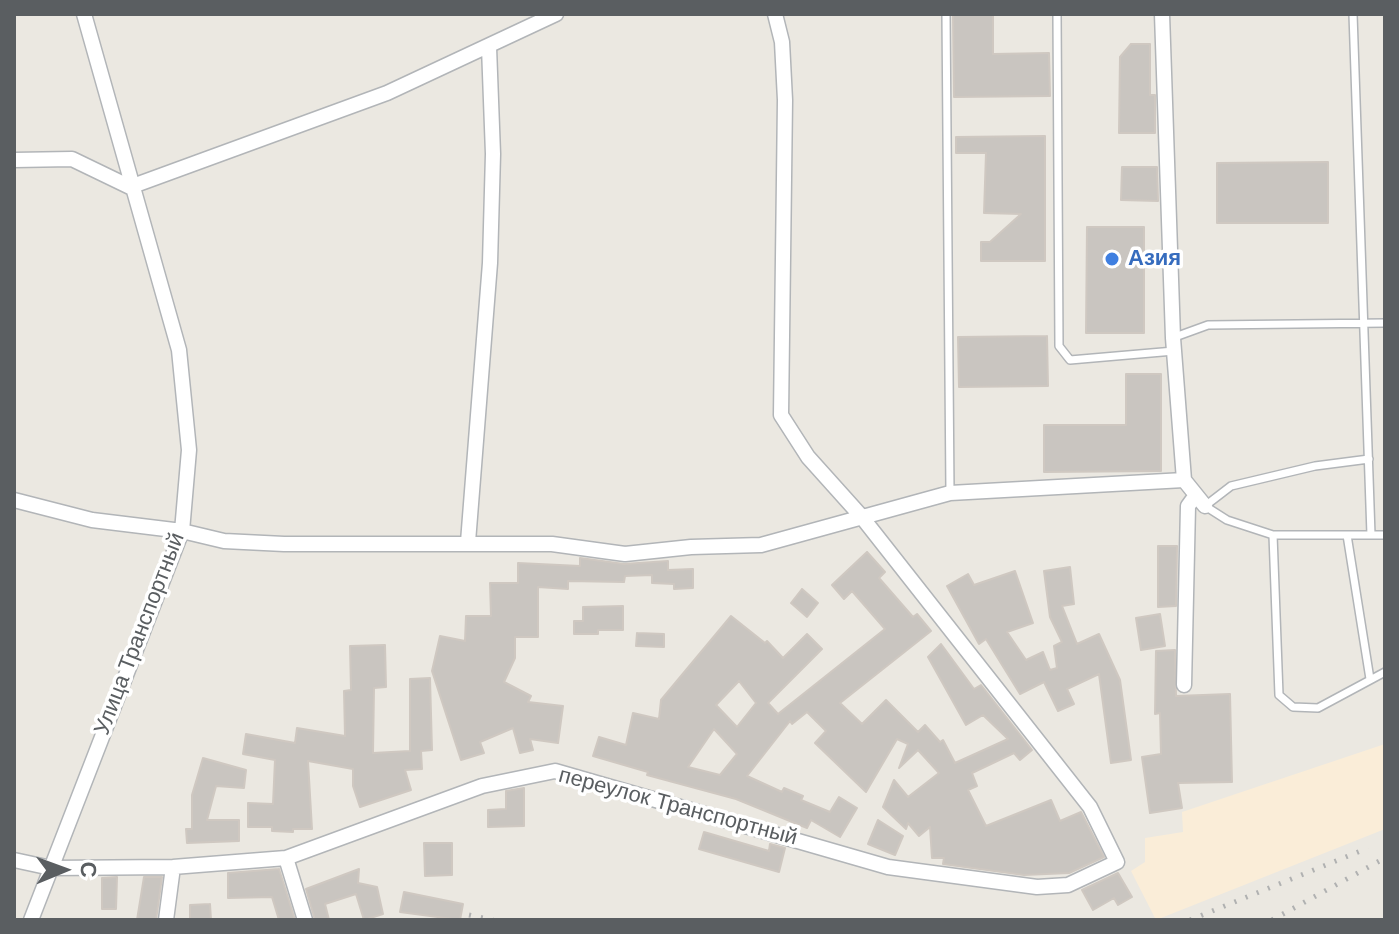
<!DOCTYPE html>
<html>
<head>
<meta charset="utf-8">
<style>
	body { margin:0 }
	#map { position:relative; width:1399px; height:934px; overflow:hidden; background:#ebe8e1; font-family:Arial,sans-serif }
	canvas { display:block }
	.frame { position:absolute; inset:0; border:16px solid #5a5e61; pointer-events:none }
	.north { position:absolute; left:24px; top:830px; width:80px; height:80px; -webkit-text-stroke:6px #fff; paint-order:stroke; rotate:89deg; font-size:22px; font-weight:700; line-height:32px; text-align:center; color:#5a5e61 }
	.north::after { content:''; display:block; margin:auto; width:28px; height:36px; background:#5a5e61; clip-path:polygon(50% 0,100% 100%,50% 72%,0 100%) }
</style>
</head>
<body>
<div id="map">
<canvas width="1399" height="934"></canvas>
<div class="frame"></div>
<div class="north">С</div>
</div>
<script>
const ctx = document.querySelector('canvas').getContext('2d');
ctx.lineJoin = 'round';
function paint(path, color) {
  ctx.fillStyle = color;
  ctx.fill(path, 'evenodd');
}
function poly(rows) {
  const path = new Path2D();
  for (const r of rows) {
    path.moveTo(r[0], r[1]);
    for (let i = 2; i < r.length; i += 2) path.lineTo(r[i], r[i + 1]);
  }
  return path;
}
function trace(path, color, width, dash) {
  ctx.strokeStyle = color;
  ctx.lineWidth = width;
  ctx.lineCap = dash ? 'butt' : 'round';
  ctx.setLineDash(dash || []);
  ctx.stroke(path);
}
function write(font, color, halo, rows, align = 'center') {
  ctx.font = font + ' Arial,sans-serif';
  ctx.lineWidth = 7;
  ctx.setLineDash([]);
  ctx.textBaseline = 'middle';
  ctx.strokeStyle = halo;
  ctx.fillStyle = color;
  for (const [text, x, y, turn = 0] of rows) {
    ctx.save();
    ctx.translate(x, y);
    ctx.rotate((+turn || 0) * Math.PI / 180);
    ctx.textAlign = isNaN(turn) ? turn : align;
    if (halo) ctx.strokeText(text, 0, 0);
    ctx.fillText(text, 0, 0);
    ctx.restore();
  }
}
paint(poly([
	[1385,744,1385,829,1156,920,1131,871,1145,862,1145,838,1183,832,1182,812]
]), '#faedd8');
const building = poly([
	[953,14,993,14,993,54,1049,53,1050,96,954,97,953,14],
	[1131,44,1150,44,1150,95,1155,95,1155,133,1119,133,1120,57,1131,44],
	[1045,136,1045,261,981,261,981,242,990,242,1021,214,984,213,986,153,956,153,956,137,1045,136],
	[1328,162,1328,223,1217,223,1217,163,1328,162],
	[1122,167,1157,167,1158,201,1121,200,1122,167],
	[1087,227,1144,227,1144,333,1086,333,1087,227],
	[1047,336,1048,386,959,387,958,337,1047,336],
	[1126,374,1161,374,1161,471,1044,472,1044,425,1126,425,1126,374],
	[1158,546,1177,546,1176,606,1158,607,1158,546],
	[867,552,885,572,879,578,913,617,917,614,931,631,840,703,862,724,886,700,918,732,925,725,940,742,943,740,955,763,1008,739,983,715,966,725,928,657,941,644,974,689,981,685,1032,750,1020,760,1014,753,972,773,977,786,968,790,986,826,1051,800,1060,821,1081,812,1104,857,1069,873,1024,875,943,864,944,858,932,858,930,827,919,836,908,823,906,829,883,807,894,780,908,797,939,773,918,750,899,768,908,744,897,739,866,792,815,743,826,731,807,712,792,724,790,721,747,776,782,792,784,788,803,796,801,800,830,812,839,797,857,808,840,837,811,820,807,828,736,799,647,775,648,772,593,756,599,737,626,745,633,713,659,719,661,700,731,616,765,643,767,641,783,658,807,634,822,649,768,703,778,714,885,629,852,591,844,599,832,585,867,552],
	[739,681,756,703,737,727,716,705,739,681],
	[714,729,737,754,720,775,688,767,714,729],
	[580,558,624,564,668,561,668,570,693,569,693,588,674,589,674,584,652,583,652,575,625,576,624,582,568,581,568,589,538,587,538,637,515,637,515,658,504,682,531,696,528,702,563,706,558,743,530,739,533,750,520,753,513,728,480,742,484,753,461,760,432,671,440,636,465,641,466,616,491,616,490,583,518,583,518,563,580,566,580,558],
	[1070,567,1074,604,1062,606,1077,644,1099,634,1120,680,1131,760,1111,763,1099,674,1067,689,1074,704,1058,711,1044,682,1020,694,986,639,979,644,947,586,968,574,974,585,1015,571,1033,623,1007,632,1026,660,1043,652,1050,670,1057,668,1054,646,1062,642,1050,617,1044,571,1070,567],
	[802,589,818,603,807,617,791,603,802,589],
	[623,606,623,630,598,630,598,634,574,634,574,621,583,621,583,607,623,606],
	[1160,614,1165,646,1141,650,1136,618,1160,614],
	[637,633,664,634,664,647,636,646,637,633],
	[385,645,386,687,374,688,373,753,410,751,410,679,430,678,432,750,421,751,422,769,405,770,411,790,360,807,353,786,353,769,308,761,312,829,293,829,293,832,272,831,272,827,248,827,248,803,273,804,275,760,243,754,246,734,295,743,297,728,345,736,344,691,351,690,350,646,385,645],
	[1175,650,1176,696,1230,694,1232,782,1178,783,1182,808,1150,813,1142,757,1161,754,1160,713,1155,714,1156,651,1175,650],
	[203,758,246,770,244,788,216,786,207,820,239,820,239,841,187,843,186,829,192,829,192,795,203,758],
	[524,788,524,826,488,827,488,810,506,809,506,791,524,788],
	[878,820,903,836,895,855,868,844,878,820],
	[704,832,769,851,770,844,785,848,779,872,699,849,704,832],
	[424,843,452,843,452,875,425,876,424,843],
	[279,869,295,920,279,920,272,897,228,898,228,873,279,869],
	[359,869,358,883,377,887,383,914,364,920,356,894,325,904,329,920,315,920,306,889,359,869],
	[1118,873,1132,897,1118,905,1114,898,1093,910,1082,890,1118,873],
	[117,877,116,909,102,909,102,878,117,877],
	[144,877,162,877,156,920,137,920,144,877],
	[404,892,463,904,460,920,400,912,404,892],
	[210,904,211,920,190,920,190,905,210,904]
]);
paint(building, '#c9c5c0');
trace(building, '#cfc8c1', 2);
const lane = poly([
	[946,14,950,493],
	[1057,14,1059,346,1070,360,1174,351],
	[1353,14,1371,535],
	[1175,337,1208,325,1385,323],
	[1369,459,1315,466,1231,486,1205,506,1227,520,1273,535,1385,535],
	[1273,535,1279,695,1293,707,1318,708,1385,672],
	[1347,535,1370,679]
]);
const street = poly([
	[1162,14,1173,338,1184,480,1205,506],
	[14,160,72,159,130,187,387,93,556,14],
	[14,500,92,520,182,531,224,541,284,544,552,544,625,554,691,547,761,545,950,493,1184,480],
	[468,542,490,263,493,154,489,47],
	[1184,685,1188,506,1196,495],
	[286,858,305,920],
	[14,860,51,868,173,867,286,858,482,786,555,771,888,867,1037,887,1068,885,1117,862,1090,807,861,516,808,457,781,415,785,100,782,42,775,14],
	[31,920,182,531,189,450,179,350,84,14],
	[166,920,173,867]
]);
trace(lane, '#b2b5b8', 10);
trace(street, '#b2b5b8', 17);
trace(lane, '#fff', 7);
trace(street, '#fff', 14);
trace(poly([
	[469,915,493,920],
	[1190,920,1368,848],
	[1272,920,1385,858]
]), '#b0b1b1', 5, [2, 10]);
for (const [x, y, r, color] of [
	[1112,259,8,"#3f7fe0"]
]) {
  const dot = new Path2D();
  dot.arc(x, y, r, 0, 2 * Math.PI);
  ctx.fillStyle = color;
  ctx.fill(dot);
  trace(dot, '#fff', 3);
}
write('bold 22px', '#366cbe', '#fff', [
	["Азия",1128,259]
], 'left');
write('22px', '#5a5e61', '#fff', [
	["Улица Транспортный",140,634,-69],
	["переулок Транспортный",678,807,15]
]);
</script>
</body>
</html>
